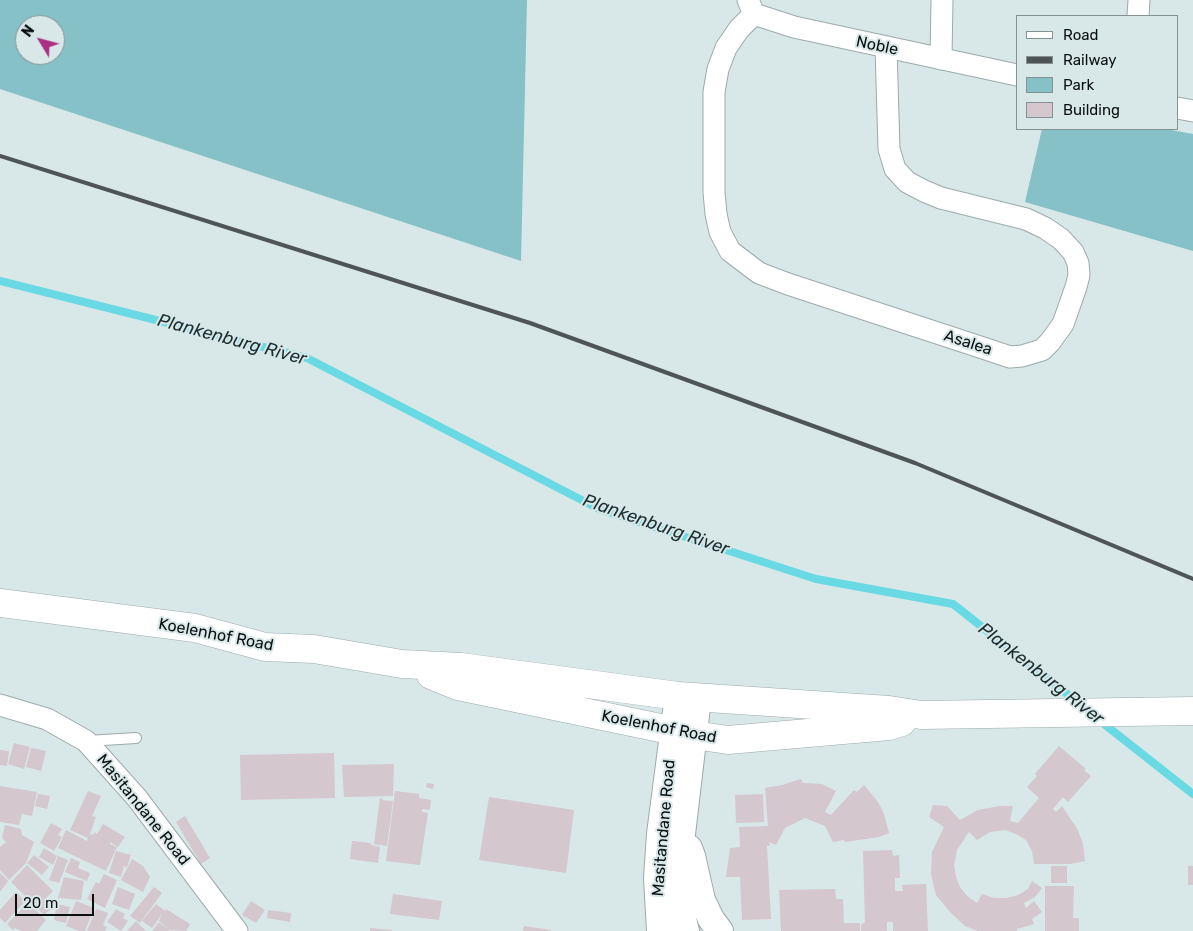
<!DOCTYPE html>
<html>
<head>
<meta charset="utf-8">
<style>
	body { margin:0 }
	#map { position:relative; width:1193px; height:931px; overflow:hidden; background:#d8e7e8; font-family:Rubik,sans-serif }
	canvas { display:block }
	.legend { position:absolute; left:1016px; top:15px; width:162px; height:115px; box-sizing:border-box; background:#d8e7e8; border:1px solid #869191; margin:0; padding:6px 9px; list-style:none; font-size:15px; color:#0a0f0f }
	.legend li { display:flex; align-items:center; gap:10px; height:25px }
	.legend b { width:25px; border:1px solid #869191 }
	.north { position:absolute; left:15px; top:15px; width:50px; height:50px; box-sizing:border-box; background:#d8e7e8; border:1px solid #869191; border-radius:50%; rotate:307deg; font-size:14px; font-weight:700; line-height:20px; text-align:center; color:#0a0f0f }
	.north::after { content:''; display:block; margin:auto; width:18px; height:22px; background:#ab3083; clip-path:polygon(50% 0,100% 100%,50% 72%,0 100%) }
	.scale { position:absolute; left:15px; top:894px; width:79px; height:22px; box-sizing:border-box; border:2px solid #0a0f0f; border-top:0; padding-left:6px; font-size:15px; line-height:18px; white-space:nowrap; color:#0a0f0f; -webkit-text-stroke:4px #d8e7e8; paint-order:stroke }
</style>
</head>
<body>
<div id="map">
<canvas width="1193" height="931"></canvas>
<ul class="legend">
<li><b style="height:6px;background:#fff"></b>Road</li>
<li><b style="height:6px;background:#4d5556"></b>Railway</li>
<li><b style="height:14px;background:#85c1c6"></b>Park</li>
<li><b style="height:14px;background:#d4c7ce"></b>Building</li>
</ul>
<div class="north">N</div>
<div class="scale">20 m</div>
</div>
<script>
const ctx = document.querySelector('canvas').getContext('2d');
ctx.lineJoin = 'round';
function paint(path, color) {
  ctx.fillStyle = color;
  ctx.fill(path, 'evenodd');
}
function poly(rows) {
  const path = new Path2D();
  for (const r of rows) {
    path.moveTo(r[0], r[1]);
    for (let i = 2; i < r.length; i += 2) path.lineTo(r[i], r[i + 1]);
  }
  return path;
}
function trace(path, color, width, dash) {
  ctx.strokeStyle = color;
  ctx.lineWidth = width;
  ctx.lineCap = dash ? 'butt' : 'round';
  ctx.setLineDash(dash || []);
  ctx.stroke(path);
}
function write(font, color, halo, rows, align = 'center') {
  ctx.font = font + ' Rubik,sans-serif';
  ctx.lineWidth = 4;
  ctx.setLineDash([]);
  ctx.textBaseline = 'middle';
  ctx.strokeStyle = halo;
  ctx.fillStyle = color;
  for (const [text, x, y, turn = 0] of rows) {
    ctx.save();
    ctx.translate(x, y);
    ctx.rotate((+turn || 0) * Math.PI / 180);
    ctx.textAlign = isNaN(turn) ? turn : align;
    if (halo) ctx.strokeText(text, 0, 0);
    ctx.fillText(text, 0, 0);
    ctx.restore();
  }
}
paint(poly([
	[0,0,527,0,521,261,0,89],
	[25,25,55,25,55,55,25,55],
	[1042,129,1166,129,1193,134,1193,251,1025,202]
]), '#85c1c6');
trace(poly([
	[0,281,307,358,599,509,816,579,953,604,1081,705],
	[1099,720,1193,794]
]), '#69d9e3', 8);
paint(poly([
	[14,743,30,747,24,769,8,764],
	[1059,746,1086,769,1084,770,1091,776,1068,802,1063,797,1053,809,1056,812,1062,806,1078,830,1083,844,1085,861,1070,864,1034,864,1032,851,1026,840,1016,834,1005,830,990,832,977,840,969,832,957,850,954,865,956,877,960,887,967,896,977,903,982,894,994,898,1006,898,1018,895,1028,889,1032,881,1042,888,1035,897,1024,903,1026,908,1034,901,1042,912,1032,919,1034,924,1017,929,1017,931,978,931,965,926,950,912,936,895,931,874,932,852,944,827,929,817,933,805,947,806,960,820,978,810,1000,806,1013,806,1010,821,1018,823,1039,798,1027,787,1037,776,1035,774],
	[31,748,46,751,41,771,26,767],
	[0,750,9,751,7,766,0,765],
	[334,753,335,798,241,800,240,755],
	[394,764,393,796,344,797,342,765],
	[801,779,803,783,822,784,836,791,825,812,831,815,854,790,857,792,864,785,878,802,884,814,889,833,879,837,845,842,844,840,833,842,825,826,805,818,785,828,776,845,769,842,770,845,767,846,771,919,742,920,740,877,726,877,730,848,740,847,739,827,768,826,765,788,782,785],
	[427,783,434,784,433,789,426,787],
	[0,786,37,792,32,816,22,814,19,825,0,822],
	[88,791,101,796,92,816,96,817,90,834,93,835,95,832,97,834,103,824,125,837,118,847,110,842,110,844,117,847,106,871,58,848,66,830,87,841,88,838,70,830],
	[395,791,419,794,419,798,431,800,430,810,422,809,422,812,428,813,420,865,386,861],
	[38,794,50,796,47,809,35,806],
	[763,794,764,822,736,823,735,795],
	[489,797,574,810,566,873,479,860],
	[380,798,383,799,382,800,393,801,387,846,374,844],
	[185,816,210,858,201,864,176,822],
	[51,823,62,829,58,835,62,837,54,851,40,843],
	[5,825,21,829,22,835,34,842,26,863,9,880,0,870,0,847,6,842,2,838],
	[352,841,371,843,371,845,380,847,378,863,350,859],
	[44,848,57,856,53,865,39,857],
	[892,850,893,856,899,855,900,878,895,878,895,891,903,891,902,885,926,884,928,931,893,931,893,922,887,922,887,931,861,931,861,924,865,923,863,851],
	[116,851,131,855,127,867,124,866,121,877,109,873],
	[34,855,49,867,42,875,27,863],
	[58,856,68,860,59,883,49,880],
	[71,858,80,862,78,868,90,873,87,881,65,872],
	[132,859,143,866,150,877,143,892,121,880],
	[27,865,53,891,44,900,52,908,44,915,11,882],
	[1051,866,1067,866,1067,883,1051,883],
	[1188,866,1193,866,1193,885,1188,885],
	[0,873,8,881,0,892],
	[104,874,117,880,105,908,87,899,96,882,99,884],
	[64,877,84,881,81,900,58,898],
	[1045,886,1074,886,1073,918,1079,918,1079,931,1045,931],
	[118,887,135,894,129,910,112,904],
	[154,887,162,893,140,923,130,916],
	[835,889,836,899,843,899,844,923,860,923,860,931,781,931,779,890],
	[16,892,25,901,5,923,0,918,0,910],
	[393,894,442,901,439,920,390,914],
	[76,901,94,908,85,931,79,931,66,926],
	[251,901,265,910,256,923,242,915],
	[28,903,46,920,37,931,21,931,15,928,13,930,7,924],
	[57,904,70,907,66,923,54,920],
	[156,904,165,911,166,909,190,924,186,931,169,930,159,921,162,914,152,928,142,921],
	[96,909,108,913,103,925,107,927,105,931,87,931],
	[116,909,125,914,123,918,128,921,121,931,107,922],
	[268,910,291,913,290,922,267,918],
	[136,921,146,931,127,931],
	[159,922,160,923,170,931,152,931],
	[524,926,551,930,551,931,523,931],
	[370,928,392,930,392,931,370,931]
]), '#d4c7ce');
const service = poly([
	[87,741,136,738]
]);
const minor = poly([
	[748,0,754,14,794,27,1017,75],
	[754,14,739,29,726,48,718,69,714,92,714,192,716,214,720,232,730,251,759,273,788,284,980,347,1010,357,1022,356,1042,350,1050,342,1063,324,1076,287,1079,275,1078,263,1073,252,1061,239,1045,228,1026,219,941,198,924,191,907,182,895,169,889,149,886,48],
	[1138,16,1139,0],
	[941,59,942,0],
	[1177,108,1193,111],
	[0,705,47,719,86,741,137,798,237,931]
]);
const tertiary = poly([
	[689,848,692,856,702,900,711,919,720,931],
	[660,931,657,878,660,834,678,696],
	[686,931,682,916,679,899,680,876,682,834,698,698]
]);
const secondary = poly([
	[0,603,195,628,265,647,314,649,402,664,461,667,678,696,889,710,921,715,1193,711],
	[431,675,458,686,694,735,728,740,889,726,902,722]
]);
trace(service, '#9caaab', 12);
trace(minor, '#9caaab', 23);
trace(tertiary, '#9caaab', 28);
trace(secondary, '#9caaab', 29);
trace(service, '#fff', 10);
trace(minor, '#fff', 21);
trace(tertiary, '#fff', 26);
trace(secondary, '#fff', 28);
trace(poly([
	[0,156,530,323,915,463,1193,579]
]), '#4d5556', 4);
write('16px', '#0a0f0f', '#d8e7e8', [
	["Noble",877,46,12],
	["Asalea",968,343,18],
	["Koelenhof Road",216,635,11],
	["Koelenhof Road",659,727,11],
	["Masitandane Road",143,810,51],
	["Masitandane Road",664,828,-85]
]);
write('italic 18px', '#1a2e30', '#d8e7e8', [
	["Plankenburg River",232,340,15],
	["Plankenburg River",656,525,19],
	["Plankenburg River",1041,674,38]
]);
</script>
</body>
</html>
